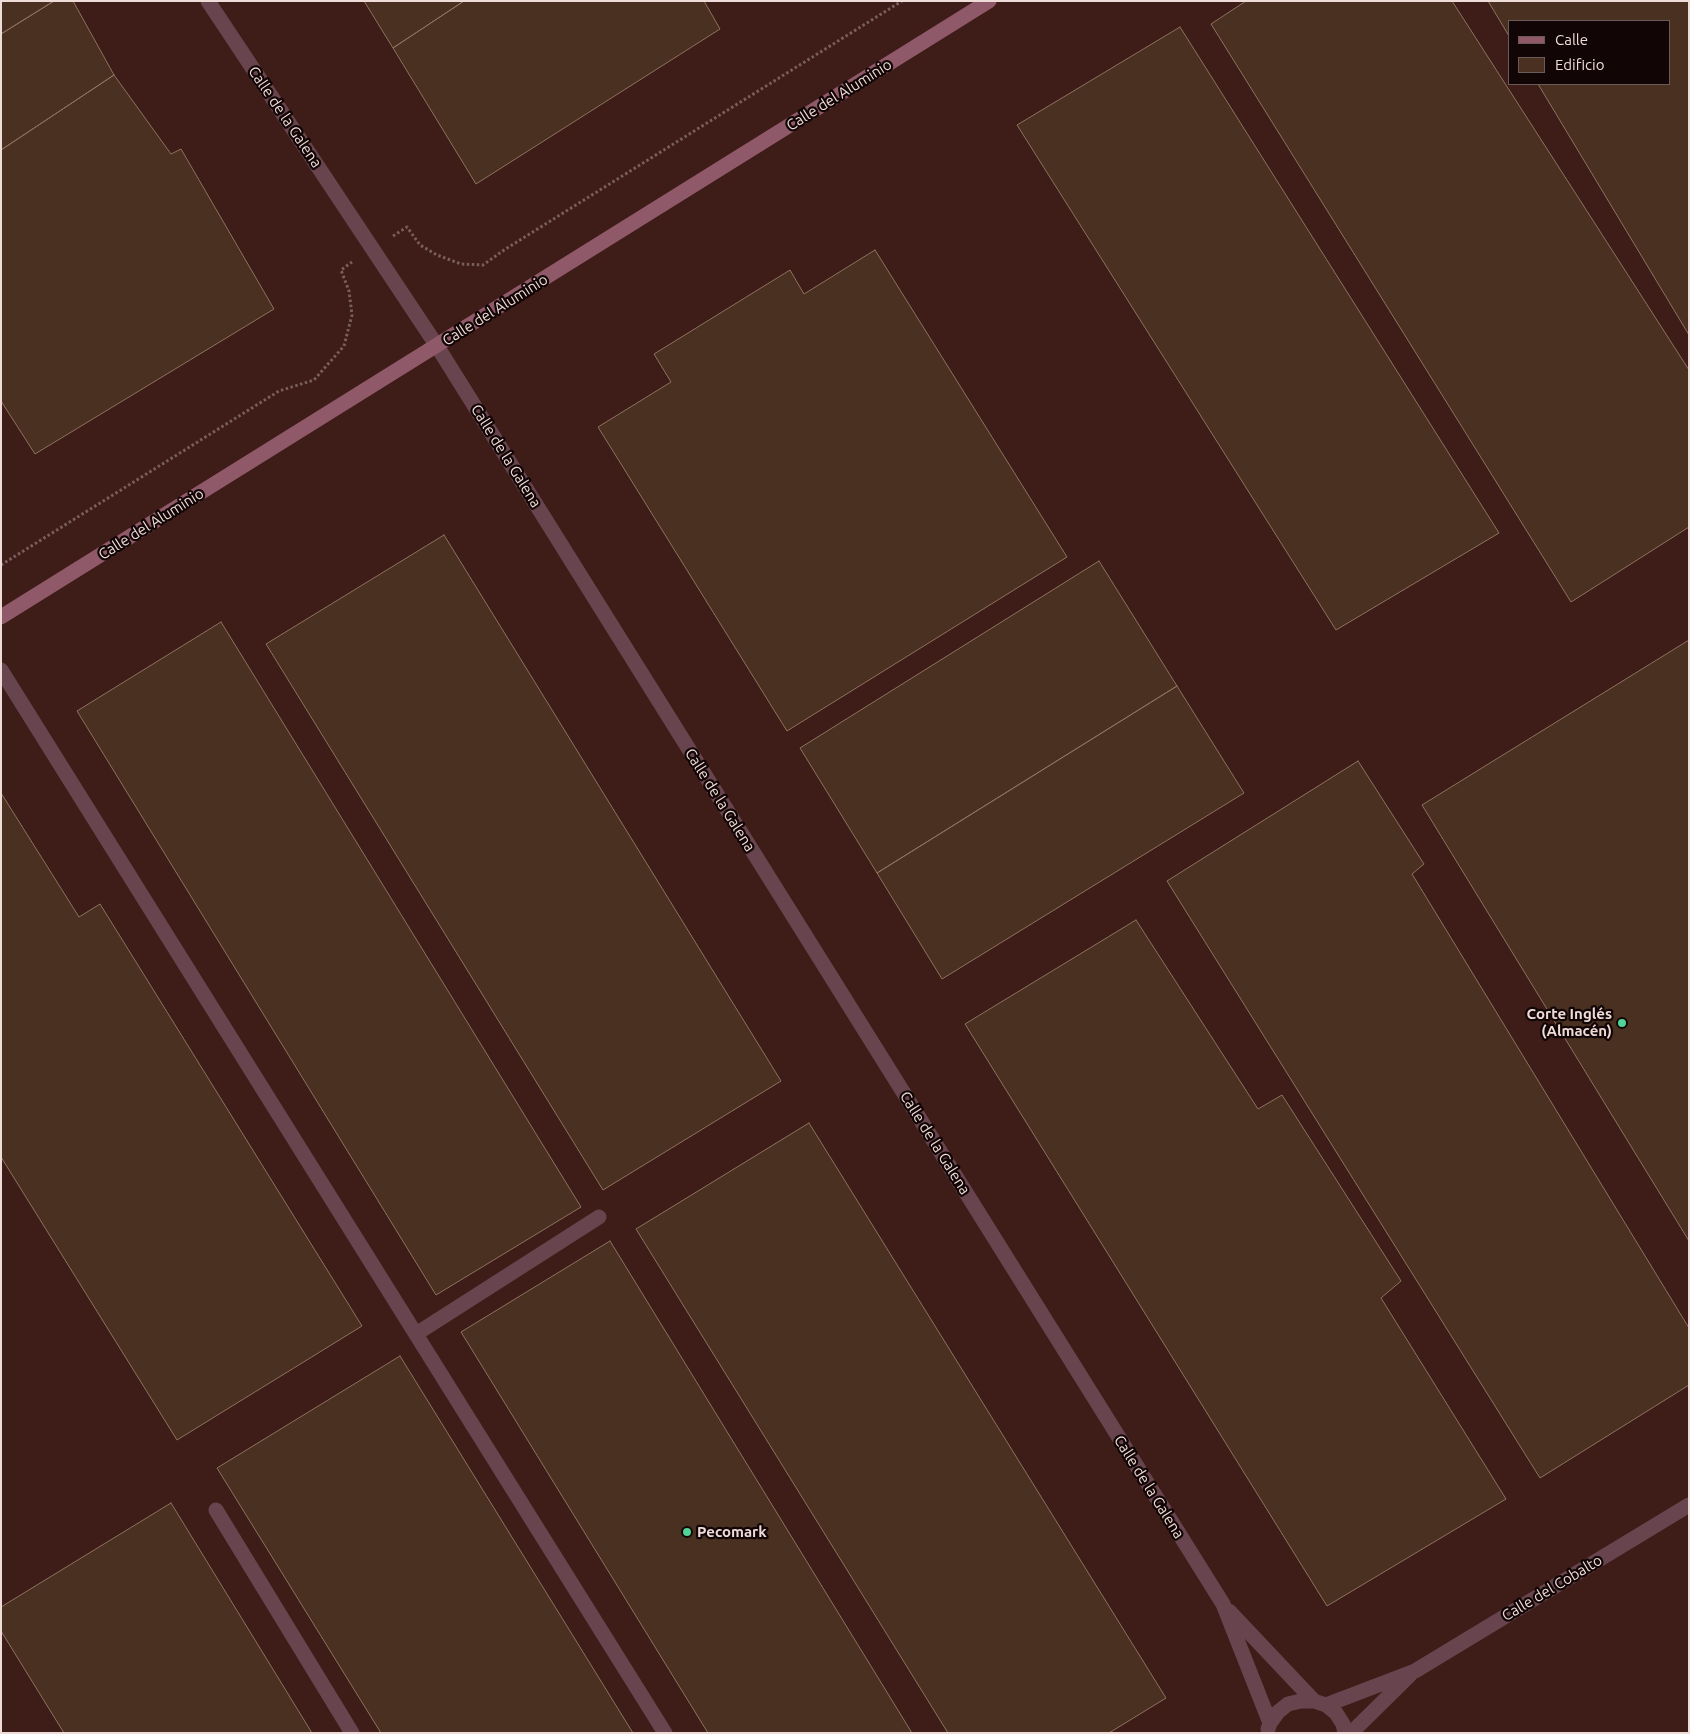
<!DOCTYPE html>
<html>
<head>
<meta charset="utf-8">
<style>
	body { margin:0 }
	#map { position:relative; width:1690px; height:1734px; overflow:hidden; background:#311613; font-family:Ubuntu,sans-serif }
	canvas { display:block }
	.frame { position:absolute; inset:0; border:2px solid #efdbd8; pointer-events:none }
	.legend { position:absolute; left:1508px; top:20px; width:162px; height:65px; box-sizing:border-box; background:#110605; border:1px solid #6a5b59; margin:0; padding:6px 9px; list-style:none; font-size:15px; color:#efdbd8 }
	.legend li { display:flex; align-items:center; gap:10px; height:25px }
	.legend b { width:25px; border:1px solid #6a5b59 }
</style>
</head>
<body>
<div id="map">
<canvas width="1690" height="1734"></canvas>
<div class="frame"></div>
<ul class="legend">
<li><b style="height:6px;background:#905969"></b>Calle</li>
<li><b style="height:14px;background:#493020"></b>Edificio</li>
</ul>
</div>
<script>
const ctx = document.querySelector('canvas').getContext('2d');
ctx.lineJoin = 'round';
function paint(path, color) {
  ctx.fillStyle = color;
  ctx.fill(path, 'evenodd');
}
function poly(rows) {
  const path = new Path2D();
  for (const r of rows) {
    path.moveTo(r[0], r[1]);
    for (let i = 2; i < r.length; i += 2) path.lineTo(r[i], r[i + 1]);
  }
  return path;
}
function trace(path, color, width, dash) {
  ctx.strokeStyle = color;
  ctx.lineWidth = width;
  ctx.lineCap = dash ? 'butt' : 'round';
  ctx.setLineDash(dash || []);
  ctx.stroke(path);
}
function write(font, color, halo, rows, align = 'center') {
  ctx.font = font + ' Ubuntu,sans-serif';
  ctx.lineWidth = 4.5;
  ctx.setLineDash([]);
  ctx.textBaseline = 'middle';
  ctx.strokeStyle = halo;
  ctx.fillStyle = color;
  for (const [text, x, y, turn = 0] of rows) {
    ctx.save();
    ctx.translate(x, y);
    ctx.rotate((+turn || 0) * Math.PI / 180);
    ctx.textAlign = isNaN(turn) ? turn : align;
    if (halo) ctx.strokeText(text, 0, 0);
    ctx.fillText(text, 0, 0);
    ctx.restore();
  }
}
paint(poly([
	[1,1,1689,1,1689,1733,1,1733],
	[1509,21,1669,21,1669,84,1509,84]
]), '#3e1c18');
const building = poly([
	[1,1,54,1,1,34,1,1],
	[54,1,73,1,114,75,1,150,1,34,54,1],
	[364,1,464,1,393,48,364,1],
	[464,1,704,1,720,29,476,184,393,48,464,1],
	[1246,1,1452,1,1689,370,1689,527,1571,602,1211,24,1246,1],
	[1488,1,1689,1,1689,335,1538,84,1669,84,1669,21,1509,21,1509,36,1488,1],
	[1180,27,1499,533,1336,630,1017,125,1180,27],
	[114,75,171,154,181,149,274,309,35,454,1,401,1,150,114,75],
	[875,250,1067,557,787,731,598,427,671,382,654,354,790,270,804,294,875,250],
	[444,535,781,1081,603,1190,266,644,444,535],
	[1099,561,1177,686,877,873,800,748,1099,561],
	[221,622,581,1207,436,1295,77,711,221,622],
	[1689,640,1689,1241,1422,805,1689,640],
	[1177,686,1244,793,942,979,877,873,1177,686],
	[1358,761,1424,864,1412,874,1689,1328,1689,1385,1540,1478,1167,881,1358,761],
	[1,793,79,917,100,904,362,1326,177,1440,1,1157,1,793],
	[1136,920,1258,1109,1282,1095,1401,1281,1381,1298,1506,1499,1327,1606,965,1024,1136,920],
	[809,1123,1166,1698,1109,1733,948,1733,636,1229,809,1123],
	[610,1241,912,1733,708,1733,461,1332,610,1241],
	[400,1356,633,1733,381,1733,217,1468,400,1356],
	[171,1503,312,1733,64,1733,1,1631,1,1607,171,1503]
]);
paint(building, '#493020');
trace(building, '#8e725f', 1);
trace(poly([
	[393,236,407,227,420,245,437,255,461,264,483,265,504,250,902,1],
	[1,565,279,391,314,380,344,346,352,315,349,291,341,270,352,262]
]), '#785f5c', 3, [2.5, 2.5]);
trace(poly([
	[1,670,665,1733],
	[416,1334,599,1217],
	[216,1510,352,1733]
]), '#68454e', 15);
trace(poly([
	[208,1,437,346,1223,1604,1270,1723],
	[1229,1611,1314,1701],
	[1326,1705,1415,1671,1689,1505],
	[1268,1729,1270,1723,1278,1712,1288,1704,1301,1701,1314,1701,1326,1705,1336,1713,1343,1724,1345,1733],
	[1351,1733,1410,1675]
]), '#68454e', 15);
trace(poly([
	[1,617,989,1]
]), '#905969', 15);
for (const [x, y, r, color] of [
	[1622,1023,5,"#51d397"],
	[687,1532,5,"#51d397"]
]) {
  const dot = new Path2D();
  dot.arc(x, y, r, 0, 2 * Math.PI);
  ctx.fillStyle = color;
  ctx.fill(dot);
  trace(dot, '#110605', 2);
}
write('15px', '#efdbd8', '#110605', [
	["Calle del Aluminio",839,95,-32],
	["Calle de la Galena",285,117,56],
	["Calle del Aluminio",495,310,-32],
	["Calle de la Galena",506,456,58],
	["Calle del Aluminio",151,524,-32],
	["Calle de la Galena",720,800,58],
	["Calle de la Galena",935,1143,58],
	["Calle de la Galena",1149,1487,58],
	["Calle del Cobalto",1552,1588,-31]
]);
write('bold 15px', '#efdbd8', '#110605', [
	["Corte Inglés",1612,1014],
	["(Almacén)",1612,1031],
	["Pecomark",697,1532,"left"]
], 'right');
</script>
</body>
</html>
